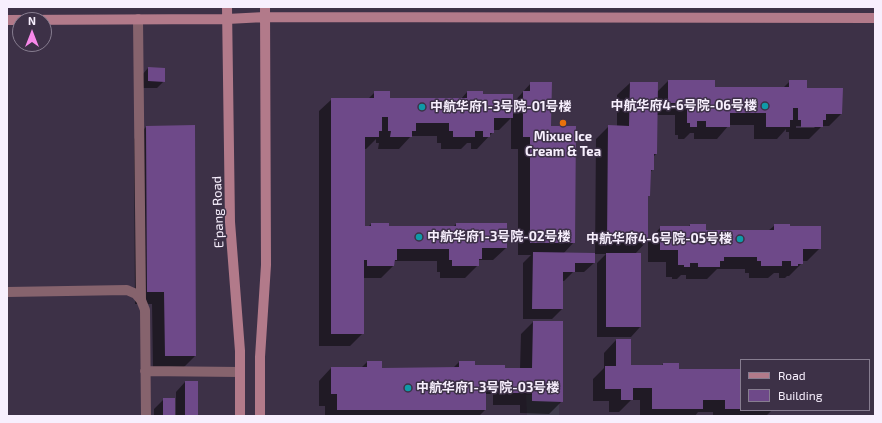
<!DOCTYPE html>
<html>
<head>
<meta charset="utf-8">
<style>
	body { margin:0 }
	#map { position:relative; width:882px; height:423px; overflow:hidden; background:#3d3147; font-family:"Exo 2",sans-serif }
	canvas { display:block }
	.frame { position:absolute; inset:0; border:8px solid #f7effd; pointer-events:none }
	.legend { position:absolute; left:740px; top:359px; width:130px; height:52px; box-sizing:border-box; background:#3d3147; border:1px solid #877d90; margin:0; padding:5px 7px; list-style:none; font-size:12px; color:#f7effd }
	.legend li { display:flex; align-items:center; gap:8px; height:20px }
	.legend b { width:20px; border:1px solid #877d90 }
	.north { position:absolute; left:12px; top:12px; width:40px; height:40px; box-sizing:border-box; background:#3d3147; border:1px solid #877d90; border-radius:50%; rotate:0deg; font-size:11px; font-weight:700; line-height:16px; text-align:center; color:#f7effd }
	.north::after { content:''; display:block; margin:auto; width:14px; height:18px; background:#f888ea; clip-path:polygon(50% 0,100% 100%,50% 72%,0 100%) }
</style>
</head>
<body>
<div id="map">
<canvas width="882" height="423"></canvas>
<div class="frame"></div>
<ul class="legend">
<li><b style="height:5px;background:#b27a8a"></b>Road</li>
<li><b style="height:11px;background:#6e4989"></b>Building</li>
</ul>
<div class="north">N</div>
</div>
<script>
const ctx = document.querySelector('canvas').getContext('2d');
ctx.lineJoin = 'round';
function paint(path, color) {
  ctx.fillStyle = color;
  ctx.fill(path, 'evenodd');
}
function poly(rows) {
  const path = new Path2D();
  for (const r of rows) {
    path.moveTo(r[0], r[1]);
    for (let i = 2; i < r.length; i += 2) path.lineTo(r[i], r[i + 1]);
  }
  return path;
}
function trace(path, color, width, dash) {
  ctx.strokeStyle = color;
  ctx.lineWidth = width;
  ctx.lineCap = dash ? 'butt' : 'round';
  ctx.setLineDash(dash || []);
  ctx.stroke(path);
}
function write(font, color, halo, rows, align = 'center') {
  ctx.font = font + ' "Exo 2","Noto Sans SC",sans-serif';
  ctx.lineWidth = 3;
  ctx.setLineDash([]);
  ctx.textBaseline = 'middle';
  ctx.strokeStyle = halo;
  ctx.fillStyle = color;
  for (const [text, x, y, turn = 0] of rows) {
    ctx.save();
    ctx.translate(x, y);
    ctx.rotate((+turn || 0) * Math.PI / 180);
    ctx.textAlign = isNaN(turn) ? turn : align;
    if (halo) ctx.strokeText(text, 0, 0);
    ctx.fillText(text, 0, 0);
    ctx.restore();
  }
}
paint(poly([
	[526,395,559,395,559,416,527,416]
]), '#403c4d');
paint(poly([
	[148,68,164,81,157,88,141,88,142,75],
	[668,81,714,88,783,88,790,81,806,89,841,114,829,126,822,126,809,139,789,139,789,132,786,132,786,129,777,139,754,139,754,125,729,125,717,139,694,139,694,133,690,133,684,139,678,139,678,135,675,135,675,115,657,115,656,154,653,157,653,169,650,173,649,195,647,197,647,241,661,227,688,227,690,225,705,231,768,231,775,225,789,227,820,248,807,261,802,261,802,263,789,276,787,276,785,278,779,278,779,273,774,273,768,278,749,278,749,273,745,273,745,269,717,269,707,279,686,279,686,275,681,275,677,279,672,279,672,277,666,277,666,262,648,262,648,240,635,254,640,327,631,337,597,337,597,263,606,254,595,254,596,139,609,126,617,127,617,95,630,83,657,83,657,92],
	[796,126,816,126,814,128,796,128],
	[531,83,550,127,574,242,563,254,594,263,584,272,573,272,564,281,562,281,562,309,552,319,523,319,523,263,531,255,518,255,518,149,511,149,511,118,499,130,493,130,493,132,477,149,471,149,471,143,467,143,461,149,441,149,441,143,437,143,437,136,411,136,399,149,378,149,379,143,376,143,376,139,366,149,364,149,364,227,368,227,371,224,388,227,453,227,456,224,506,248,493,260,479,260,478,262,478,265,465,278,440,278,440,272,437,272,437,261,395,261,393,266,381,278,363,278,363,333,350,346,319,346,319,111,332,99,368,99,375,92,389,99,461,99,467,92,482,95,512,104],
	[194,126,195,356,183,368,153,368,152,304,135,304,134,139,146,127],
	[533,322,562,401,549,414,520,413,520,405,493,405,493,394,485,394,485,410,479,416,325,416,325,406,319,406,319,381,331,368,361,368,367,362,381,362,381,369,453,368,459,362,474,366,504,369,520,369,521,334],
	[616,340,630,366,661,366,663,364,678,370,741,370,741,410,772,410,766,416,713,416,713,412,698,412,695,416,640,416,640,400,631,400,619,412,609,412,609,401,593,401,593,379,604,368,604,353],
	[185,382,197,416,176,416,176,392],
	[164,399,174,416,154,416,154,409]
]), '#0007');
paint(poly([
	[148,67,165,68,165,82,148,81],
	[668,80,715,80,715,87,789,87,789,80,807,80,807,88,843,88,842,114,826,114,826,120,823,120,823,127,801,127,801,120,798,120,798,108,793,108,793,120,790,120,790,127,766,127,766,113,730,113,730,127,706,127,706,121,697,121,697,127,690,127,690,123,687,123,687,103,668,103],
	[530,82,552,82,551,126,576,126,575,243,530,243,530,137,523,137,523,91,530,91],
	[630,82,658,82,657,154,654,154,654,170,651,170,650,196,648,196,648,242,607,242,608,125,629,126],
	[374,91,390,91,390,98,467,98,467,91,483,91,483,94,513,94,513,118,494,118,494,133,490,133,490,137,483,137,483,131,475,131,475,137,453,137,453,131,449,131,449,123,416,123,416,131,412,131,412,137,390,137,391,131,388,131,388,117,382,117,382,131,379,131,379,137,365,137,365,226,371,226,371,223,389,223,389,226,456,226,456,223,507,223,507,248,482,248,482,259,479,259,479,266,452,266,452,260,449,260,449,249,397,249,397,260,395,260,394,266,367,266,367,260,364,260,364,334,331,334,331,98,374,98],
	[195,125,196,356,165,356,164,292,147,292,146,126],
	[690,224,706,224,706,230,774,230,774,224,790,224,790,226,821,226,821,249,803,249,803,264,798,264,798,266,791,266,791,261,782,261,782,266,761,266,761,261,757,261,757,257,724,257,724,261,720,261,720,267,698,267,698,263,690,263,690,267,684,267,684,265,678,265,678,250,660,250,660,226,690,226],
	[533,252,595,253,595,263,575,263,575,272,563,272,563,309,532,309],
	[606,253,641,253,641,327,606,327],
	[533,321,563,321,563,402,532,401,532,393,505,393,505,382,486,382,486,410,337,410,337,394,331,394,331,367,367,367,367,361,382,361,382,368,459,367,459,361,475,361,475,365,505,365,505,368,532,368],
	[616,339,631,339,631,365,663,365,663,363,679,363,679,369,741,369,741,409,725,409,725,400,703,400,703,409,652,409,652,388,633,388,633,400,621,400,621,389,605,389,605,366,616,366],
	[185,381,198,381,198,416,185,416],
	[163,398,175,398,175,416,163,416]
]), '#6e4989');
trace(poly([
	[138,19,141,300],
	[7,292,127,290,136,294,141,300,145,310,146,416],
	[145,371,240,372]
]), '#86636d', 10);
trace(poly([
	[227,7,230,222,240,351,240,416],
	[7,20,227,19,265,17,875,18],
	[260,416,260,357,266,265,265,7]
]), '#b27a8a', 10);
for (const [x, y, r, color] of [
	[765,106,4,"#0f9aa8"],
	[422,107,4,"#0f9aa8"],
	[563,123,4,"#e8710a"],
	[419,237,4,"#0f9aa8"],
	[740,239,4,"#0f9aa8"],
	[408,388,4,"#0f9aa8"]
]) {
  const dot = new Path2D();
  dot.arc(x, y, r, 0, 2 * Math.PI);
  ctx.fillStyle = color;
  ctx.fill(dot);
  trace(dot, '#3d3147', 1.5);
}
write('bold 13px', '#f7effd', '#3d3147', [
	["中航华府4-6号院-06号楼",757,106,"right"],
	["中航华府1-3号院-01号楼",430,107],
	["Mixue Ice",563,137,"center"],
	["Cream & Tea",563,152,"center"],
	["中航华府1-3号院-02号楼",427,237],
	["中航华府4-6号院-05号楼",732,239,"right"],
	["中航华府1-3号院-03号楼",416,388]
], 'left');
write('13px', '#f7effd', '#3d3147', [
	["E'pang Road",218,212,-92]
]);
</script>
</body>
</html>
